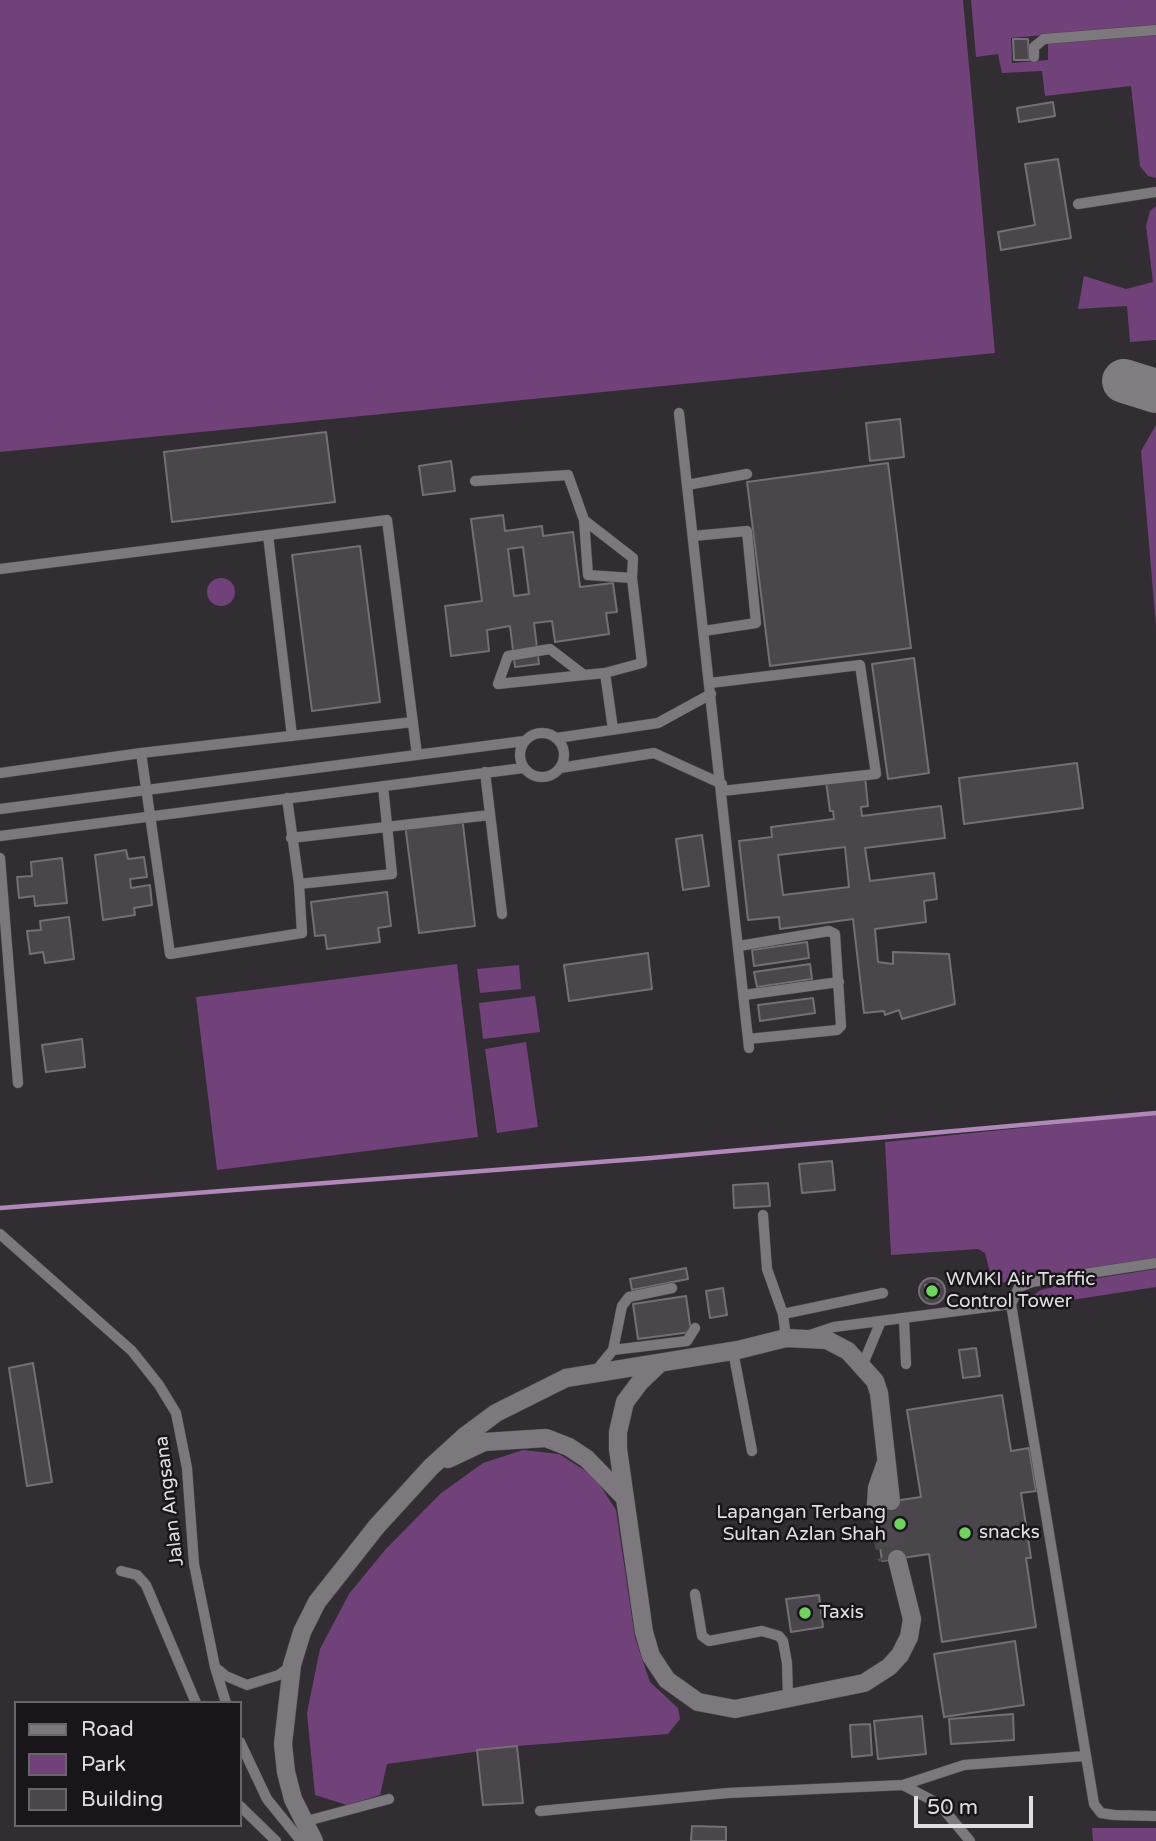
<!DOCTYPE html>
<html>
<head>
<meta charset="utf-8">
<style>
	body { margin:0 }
	#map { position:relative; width:1156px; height:1841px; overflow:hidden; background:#322d33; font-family:"Varela Round",sans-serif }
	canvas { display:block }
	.legend { position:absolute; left:14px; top:1701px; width:228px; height:126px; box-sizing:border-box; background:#181619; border:2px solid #686669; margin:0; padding:9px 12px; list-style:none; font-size:21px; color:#e1dee2 }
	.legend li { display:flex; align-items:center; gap:14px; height:35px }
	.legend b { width:35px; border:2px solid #686669 }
	.scale { position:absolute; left:914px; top:1796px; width:119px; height:32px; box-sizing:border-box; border:4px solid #e1dee2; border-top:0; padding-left:9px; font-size:21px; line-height:24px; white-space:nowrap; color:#e1dee2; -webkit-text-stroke:5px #181619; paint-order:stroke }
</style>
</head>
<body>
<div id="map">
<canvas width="1156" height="1841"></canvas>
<ul class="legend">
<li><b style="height:9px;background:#7d787e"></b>Road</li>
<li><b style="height:19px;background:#71417a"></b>Park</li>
<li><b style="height:19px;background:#4b464b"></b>Building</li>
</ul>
<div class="scale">50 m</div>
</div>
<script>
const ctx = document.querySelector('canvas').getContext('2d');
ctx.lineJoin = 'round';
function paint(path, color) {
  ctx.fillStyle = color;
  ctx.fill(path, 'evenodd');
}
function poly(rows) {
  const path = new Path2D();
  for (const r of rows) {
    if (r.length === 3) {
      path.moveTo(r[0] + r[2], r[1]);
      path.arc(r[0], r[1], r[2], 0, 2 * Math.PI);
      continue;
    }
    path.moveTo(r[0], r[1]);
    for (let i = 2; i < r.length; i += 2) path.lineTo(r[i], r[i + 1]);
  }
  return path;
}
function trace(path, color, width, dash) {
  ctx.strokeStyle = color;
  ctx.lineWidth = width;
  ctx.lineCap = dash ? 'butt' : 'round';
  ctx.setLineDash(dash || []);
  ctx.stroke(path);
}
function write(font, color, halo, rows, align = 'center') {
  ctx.font = font + ' "Varela Round",sans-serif';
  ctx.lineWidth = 5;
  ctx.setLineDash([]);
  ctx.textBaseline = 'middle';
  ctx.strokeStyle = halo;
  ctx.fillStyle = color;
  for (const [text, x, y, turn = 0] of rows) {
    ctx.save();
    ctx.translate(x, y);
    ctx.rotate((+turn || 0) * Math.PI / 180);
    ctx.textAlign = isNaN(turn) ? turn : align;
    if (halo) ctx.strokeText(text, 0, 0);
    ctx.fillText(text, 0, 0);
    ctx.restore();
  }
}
paint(poly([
	[0,0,963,0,995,353,0,452],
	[971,0,1156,0,1156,25,1011,38,1012,63,1048,60,1048,43,1156,35,1156,178,1148,176,1140,166,1131,86,1045,96,1042,71,1002,73,998,54,976,57],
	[1156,206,1156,340,1130,342,1127,306,1078,309,1084,276,1126,289,1153,282,1146,226,1150,211],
	[1156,425,1156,626,1141,451],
	[221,592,14],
	[457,964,478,1137,217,1170,196,997],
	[519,965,521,989,480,993,477,969],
	[535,996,540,1032,483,1039,479,1003],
	[526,1042,538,1127,497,1133,485,1049],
	[1156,1114,1156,1259,993,1284,985,1253,978,1249,891,1255,885,1142],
	[1156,1269,1156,1287,1026,1307,1029,1298,1041,1290,1066,1283],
	[523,1450,559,1454,594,1476,616,1510,635,1638,650,1682,678,1708,680,1719,668,1734,517,1746,387,1764,380,1795,347,1805,315,1795,307,1713,320,1649,349,1594,385,1550,440,1494,483,1463],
	[1092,1828,1156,1828,1156,1841,1093,1841]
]), '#71417a');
trace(poly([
	[0,1208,651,1158,1156,1113]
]), '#b186b9', 4.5);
trace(poly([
	[1124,381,1156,391]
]), '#807c81', 44);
const building = poly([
	[1013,39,1028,39,1029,60,1014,60,1013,39],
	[1053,102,1055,116,1019,122,1017,108,1053,102],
	[1058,159,1071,238,1001,250,998,232,1035,225,1025,164,1058,159],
	[900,419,904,457,870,461,866,423,900,419],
	[326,432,335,502,172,522,164,452,326,432],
	[451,461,455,491,423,495,419,466,451,461],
	[888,463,911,648,770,666,747,482,888,463],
	[503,515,505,531,542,526,543,536,573,532,580,587,613,583,617,612,606,613,609,634,555,642,552,621,534,623,539,664,515,667,510,626,487,630,489,651,451,656,445,606,482,601,471,519,503,515],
	[523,547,529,594,514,596,508,549,523,547],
	[360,546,380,702,312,711,292,555,360,546],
	[914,658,929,773,888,779,872,664,914,658],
	[1077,763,1083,808,964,824,959,778,1077,763],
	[865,777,868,806,861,807,862,816,941,806,945,838,865,848,870,881,934,873,937,899,924,901,926,922,875,929,878,962,893,964,893,952,949,954,955,1004,902,1019,899,1010,885,1015,884,1011,864,1013,853,919,780,929,779,917,748,920,739,841,772,837,771,827,834,819,833,811,830,811,826,781,865,777],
	[845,847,849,887,783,895,778,855,845,847],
	[462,816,475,926,419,933,405,824,462,816],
	[702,835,709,886,683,890,676,839,702,835],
	[126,850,128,859,144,857,147,877,130,879,131,888,150,885,152,905,134,908,135,915,103,920,95,855,126,850],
	[62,858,67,903,35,906,34,896,19,898,17,877,32,876,31,862,62,858],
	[387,892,391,926,378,928,380,942,327,949,325,935,315,936,311,902,387,892],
	[69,917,74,959,45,963,43,952,30,954,27,931,41,930,40,921,69,917],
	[807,942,809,958,754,966,752,950,807,942],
	[648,953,652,989,569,1001,564,965,648,953],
	[810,964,812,979,757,987,754,972,810,964],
	[813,998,815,1013,760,1021,758,1005,813,998],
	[82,1039,85,1067,46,1072,42,1045,82,1039],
	[832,1161,835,1190,802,1193,799,1164,832,1161],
	[768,1183,770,1206,734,1208,733,1185,768,1183],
	[686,1268,688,1279,632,1290,630,1279,686,1268],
	[932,1291,13],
	[938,1284,939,1296,927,1298,925,1285,938,1284],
	[723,1288,727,1315,710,1318,706,1291,723,1288],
	[686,1296,691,1332,638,1339,633,1304,686,1296],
	[976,1348,980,1376,963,1378,959,1350,976,1348],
	[33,1363,52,1482,27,1486,9,1368,33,1363],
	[1002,1395,1011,1451,1029,1448,1036,1491,1021,1493,1031,1558,1026,1558,1036,1627,942,1642,929,1554,882,1561,874,1504,921,1497,907,1410,1002,1395],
	[819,1595,823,1627,791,1632,786,1599,819,1595],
	[1015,1641,1024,1705,944,1717,934,1654,1015,1641],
	[1013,1714,1014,1740,951,1744,949,1719,1013,1714],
	[922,1716,926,1754,878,1759,874,1721,922,1716],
	[870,1724,872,1755,852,1757,850,1725,870,1724],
	[517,1746,523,1803,483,1805,477,1750,517,1746],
	[692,1826,726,1827,726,1841,691,1841,692,1826]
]);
paint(building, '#4b464b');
trace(building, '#746f75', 2);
trace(poly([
	[891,1501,897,1559],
	[876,1504,887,1560]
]), '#4c484d', 18, [18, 9]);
const lane = poly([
	[1034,57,1034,47,1044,39,1156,30],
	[1078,204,1156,192],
	[679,413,749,1048],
	[475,481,568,475,584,520],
	[687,485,747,474],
	[584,520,633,558,632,578,588,575,584,520],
	[268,535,292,736],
	[693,536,747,531,756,623,704,631],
	[0,569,387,520,417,755],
	[584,675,550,649,508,656,498,684,584,675,605,673],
	[710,683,860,665,876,774,722,791],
	[613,729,605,673,642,663,632,578],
	[542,755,22],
	[557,738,658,723,711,694],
	[141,753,170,954,302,933,299,884,287,798],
	[560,768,654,753,722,784],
	[485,772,502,914],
	[0,773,141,753,413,722],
	[0,809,524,741],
	[0,836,523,768],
	[291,838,490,815],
	[0,858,18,1083],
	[299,884,392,874,383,786],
	[739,946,829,931,835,934,841,1026,837,1030,748,1039],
	[744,995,839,982],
	[763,1215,767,1269,783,1314,786,1338],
	[0,1234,132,1351,159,1385,176,1413,187,1468,194,1564,215,1667,226,1703],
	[1156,1263,1032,1282,1019,1287,1011,1304,1094,1804,1101,1813,1114,1815,1156,1816],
	[783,1314,883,1293],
	[904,1319,906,1364],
	[810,1335,834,1327,1011,1304],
	[613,1350,687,1341,695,1328],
	[733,1351,752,1451],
	[863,1364,881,1321],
	[595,1372,613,1350,622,1306,629,1297,672,1288],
	[121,1571,137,1575,146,1585,196,1703],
	[695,1594,702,1636,709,1641,762,1631,779,1636,783,1641,787,1663,788,1698],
	[215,1667,226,1676,247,1685,279,1675,292,1665],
	[240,1742,267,1799,301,1841],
	[903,1785,939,1804,970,1841],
	[240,1806,276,1841],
	[540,1811,728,1793,903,1785,964,1765,1085,1756],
	[303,1822,389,1799]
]);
const secondary = poly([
	[660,1363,640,1382,625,1402,618,1432,618,1449,644,1632,651,1656,667,1680,698,1702,735,1709,864,1683,889,1667,900,1655,909,1637,912,1619,897,1559],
	[448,1459,484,1442,546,1438,569,1447,587,1459,623,1496],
	[876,1504,877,1488,885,1465],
	[314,1841,293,1799,286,1772,283,1744,292,1665,302,1632,317,1602,377,1526,431,1467,465,1436,496,1413,566,1378,738,1350,786,1338,827,1340,848,1351,875,1381,879,1393,891,1501]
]);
trace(lane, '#4e4a4e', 11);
trace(secondary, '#4e4a4e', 19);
trace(lane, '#7d787e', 10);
trace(secondary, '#7d787e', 18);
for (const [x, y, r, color] of [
	[932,1291,7,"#70d35f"],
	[900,1524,7,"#70d35f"],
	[965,1533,7,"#70d35f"],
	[805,1613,7,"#70d35f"]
]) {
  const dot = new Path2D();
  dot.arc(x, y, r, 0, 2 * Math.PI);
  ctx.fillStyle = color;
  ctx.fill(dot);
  trace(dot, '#181619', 2.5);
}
write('19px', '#e1dee2', '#181619', [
	["WMKI Air Traffic",946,1280],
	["Control Tower",946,1302],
	["Lapangan Terbang",886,1513,"right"],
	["Sultan Azlan Shah",886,1535,"right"],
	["snacks",979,1533],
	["Taxis",819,1613]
], 'left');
write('19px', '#e1dee2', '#181619', [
	["Jalan Angsana",170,1501,-97]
]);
</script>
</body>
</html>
